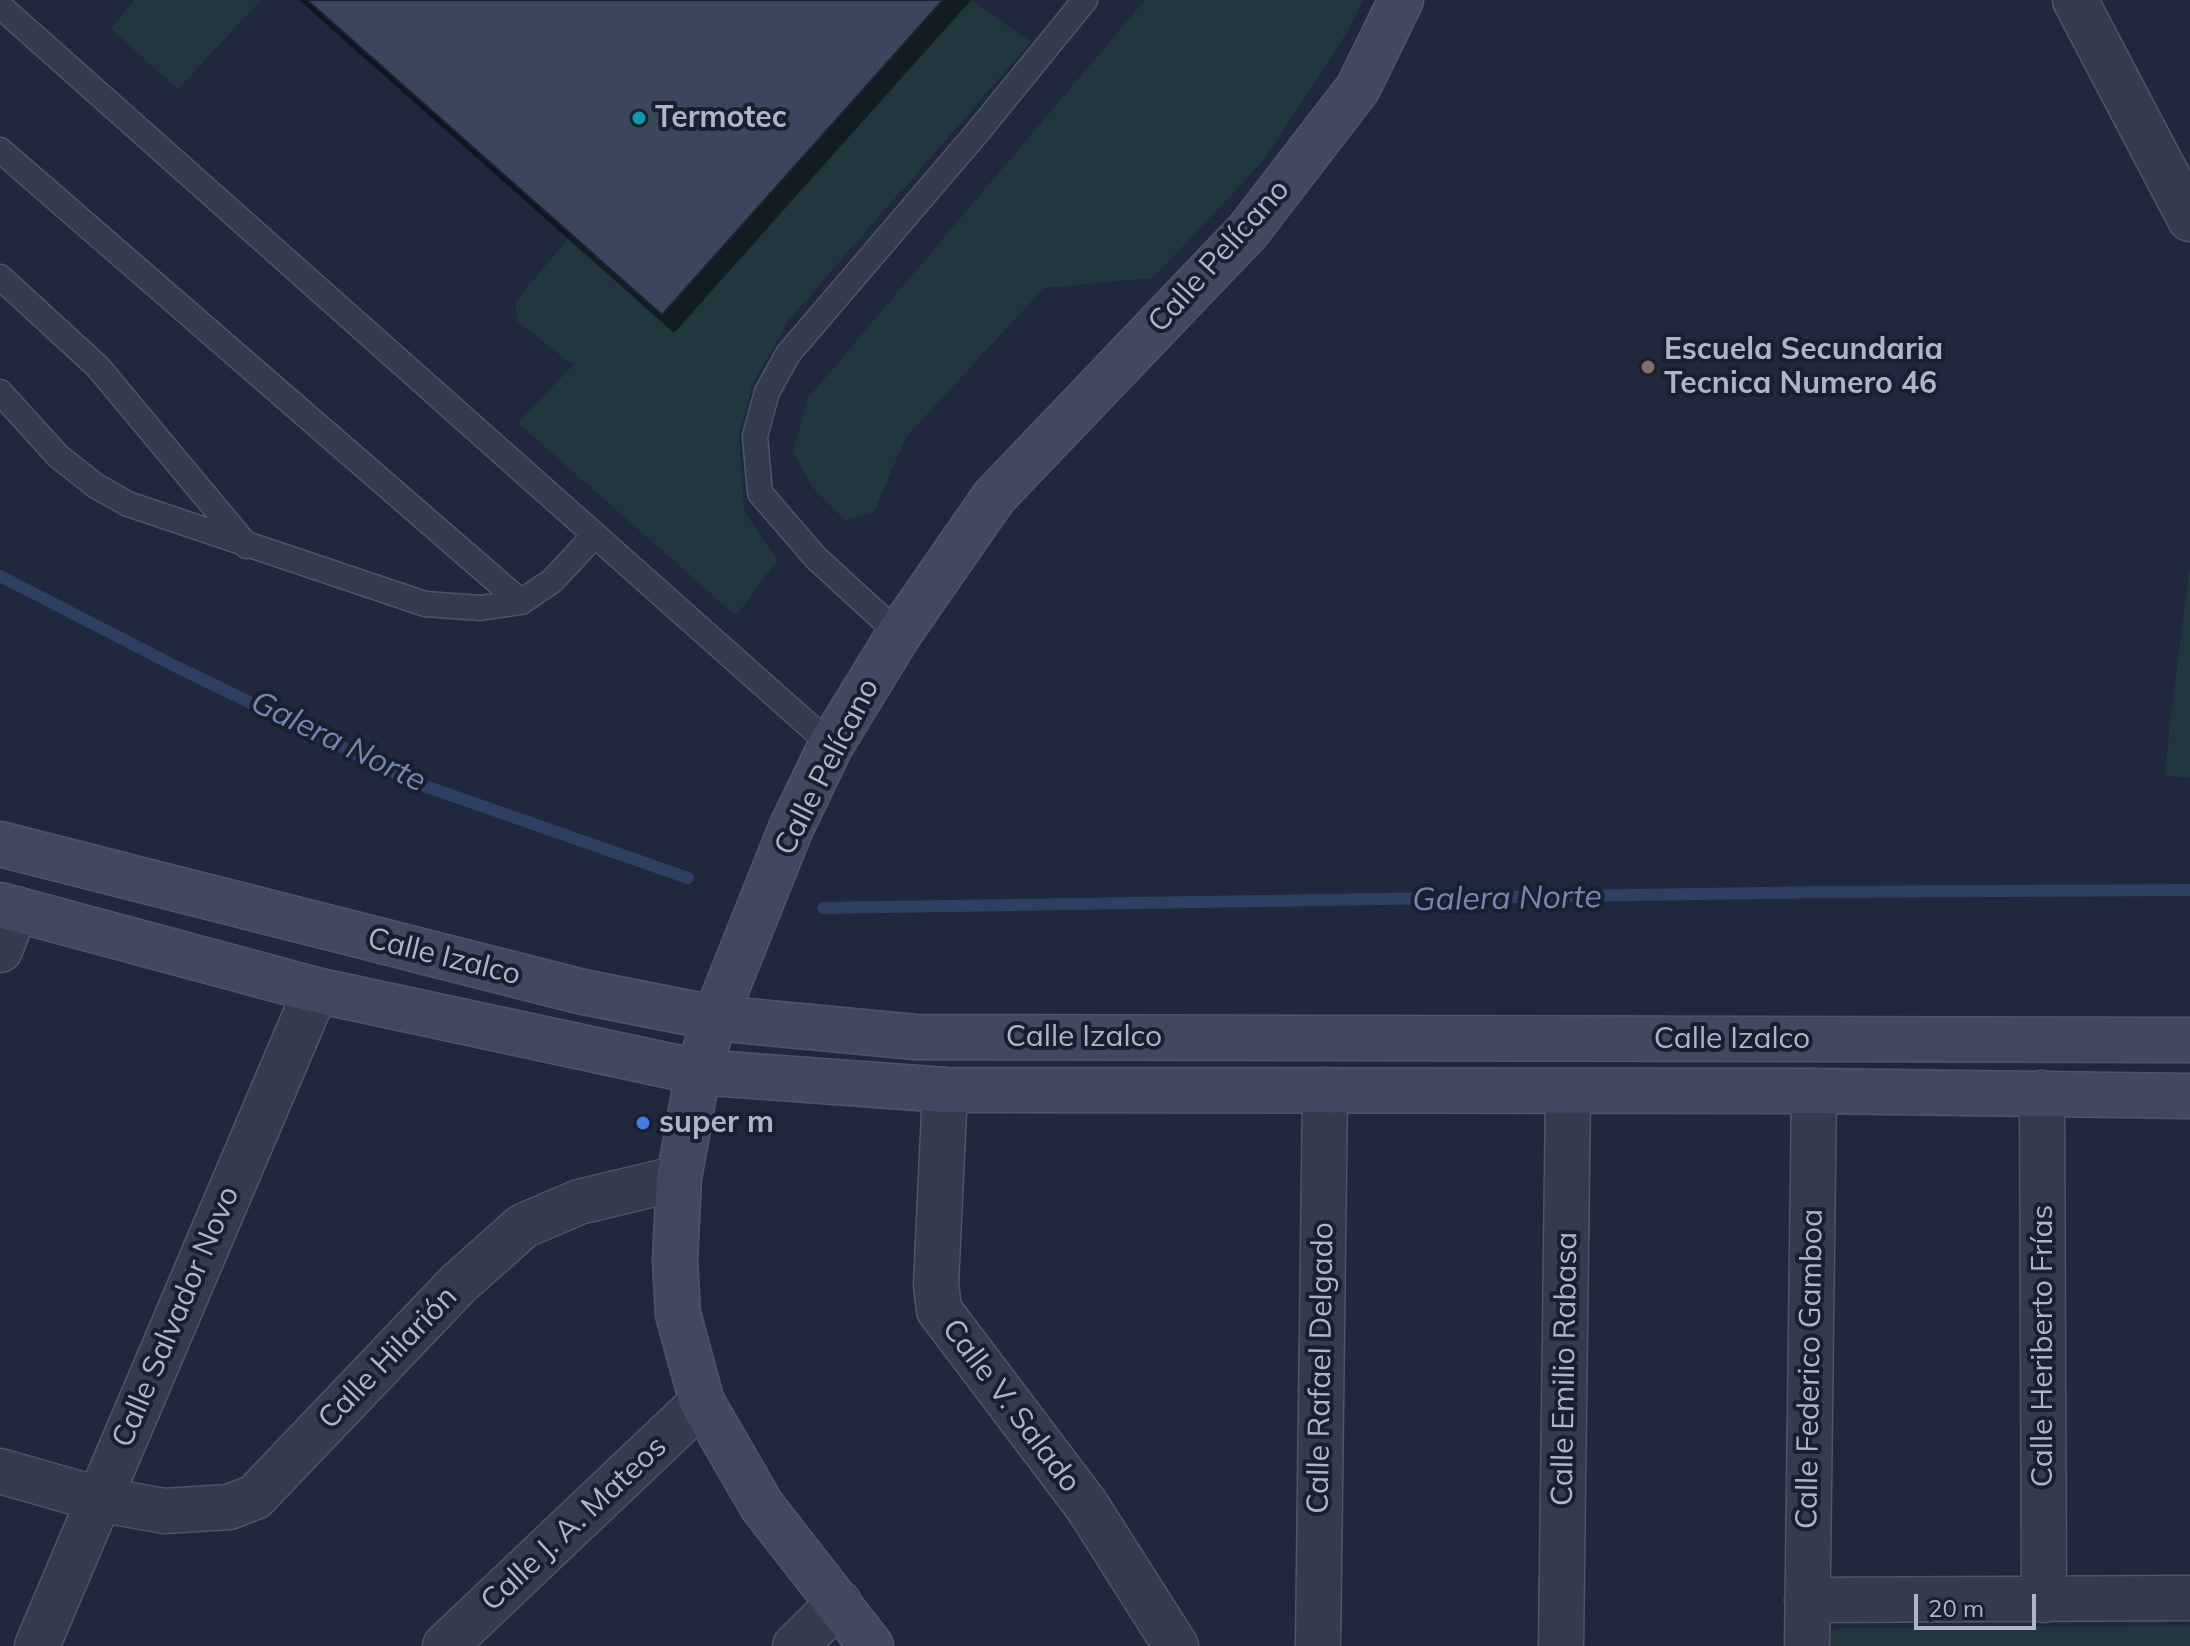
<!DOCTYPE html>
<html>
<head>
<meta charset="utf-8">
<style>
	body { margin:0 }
	#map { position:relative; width:2190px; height:1646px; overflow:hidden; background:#1f283c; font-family:Mulish,sans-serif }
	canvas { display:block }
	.scale { position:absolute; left:1914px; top:1594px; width:122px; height:36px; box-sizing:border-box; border:4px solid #aeb5c8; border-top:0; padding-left:10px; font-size:24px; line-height:28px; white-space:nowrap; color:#aeb5c8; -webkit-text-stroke:6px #182030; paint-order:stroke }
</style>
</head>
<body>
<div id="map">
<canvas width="2190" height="1646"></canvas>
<div class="scale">20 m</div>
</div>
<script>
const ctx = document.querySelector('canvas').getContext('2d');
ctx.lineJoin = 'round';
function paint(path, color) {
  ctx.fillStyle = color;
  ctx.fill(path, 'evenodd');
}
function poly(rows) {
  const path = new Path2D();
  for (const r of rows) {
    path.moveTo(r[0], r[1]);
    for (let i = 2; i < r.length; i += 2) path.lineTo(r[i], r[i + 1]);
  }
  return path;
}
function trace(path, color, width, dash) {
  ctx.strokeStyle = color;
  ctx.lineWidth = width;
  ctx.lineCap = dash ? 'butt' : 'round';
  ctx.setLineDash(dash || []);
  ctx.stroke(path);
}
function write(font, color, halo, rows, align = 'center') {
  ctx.font = font + ' Mulish,sans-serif';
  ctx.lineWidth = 8;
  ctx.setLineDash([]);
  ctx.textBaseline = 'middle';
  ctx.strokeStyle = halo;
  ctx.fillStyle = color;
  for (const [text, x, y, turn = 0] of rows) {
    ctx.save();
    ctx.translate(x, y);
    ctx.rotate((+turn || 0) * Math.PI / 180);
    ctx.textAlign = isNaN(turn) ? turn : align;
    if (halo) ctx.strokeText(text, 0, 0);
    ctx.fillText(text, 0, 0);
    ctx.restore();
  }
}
paint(poly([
	[134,0,261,0,178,89,111,29],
	[943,0,971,0,1031,42,788,321,752,386,739,436,744,511,777,560,736,616,518,423,573,365,517,321,515,302,571,235,662,315],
	[1145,0,1363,0,1349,29,1265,159,1153,278,1044,288,906,437,874,512,845,520,812,487,793,451,808,398],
	[2189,570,2190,570,2190,778,2164,776],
	[2190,1626,2190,1646,1826,1646,1826,1631,1846,1628]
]), '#21373d');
paint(poly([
	[299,0,971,0,674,333]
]), '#0007');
trace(poly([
	[0,576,177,667,416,783,688,878],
	[823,908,1823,892,2190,890]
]), '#2f3f63', 12);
const building = poly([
	[307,0,943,0,662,315,307,0]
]);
paint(building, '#3a465b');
trace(building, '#1a2232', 2);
const service = poly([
	[0,6,831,745],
	[0,150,521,602],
	[0,277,98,367,247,546],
	[0,392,58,456,96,486,128,504,425,604,480,608,521,602,552,581,594,536],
	[899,634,816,558,760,493,755,436,767,392,788,354,976,134,1085,0]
]);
const minor = poly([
	[2075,0,2190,219],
	[0,950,16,909],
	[945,1090,936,1284,939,1310,1087,1506,1176,1646],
	[2042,1093,2044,1600],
	[0,1471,98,1499,164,1511,229,1507,255,1497,458,1284,523,1226,579,1202,679,1178],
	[1807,1600,2190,1598],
	[37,1646,316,990],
	[445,1646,702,1402],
	[795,1646,839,1603],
	[1318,1646,1325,1090],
	[1561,1646,1568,1091],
	[1807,1646,1814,1091]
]);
const secondary = poly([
	[0,844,583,992,715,1018,916,1037,2190,1040],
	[0,905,316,990,698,1072,945,1090,1814,1091,2190,1096],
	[871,1646,762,1506,702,1402,678,1314,675,1260,679,1178,698,1072,715,1018,791,828,831,745,899,634,994,497,1248,231,1358,88,1401,0]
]);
trace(service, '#4e5566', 27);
trace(minor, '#4e5566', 47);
trace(secondary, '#4e5566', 47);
trace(service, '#333b4c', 24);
trace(minor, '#333b4c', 44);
trace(secondary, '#40495f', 44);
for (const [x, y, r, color] of [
	[639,118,8,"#0f9aa8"],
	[1648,367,8,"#8d6e63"],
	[643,1123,8,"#3f7fe0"]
]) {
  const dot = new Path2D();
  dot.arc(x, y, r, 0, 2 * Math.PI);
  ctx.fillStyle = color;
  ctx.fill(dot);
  trace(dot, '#182030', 3);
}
write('bold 30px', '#aeb5c8', '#182030', [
	["Termotec",655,118],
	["Escuela Secundaria",1664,350],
	["Tecnica Numero 46",1664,384],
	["super m",659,1123]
], 'left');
write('30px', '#aeb5c8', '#182030', [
	["Calle Pelícano",1219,256,-48],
	["Calle Pelícano",827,767,-63],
	["Calle Izalco",444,957,14],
	["Calle Izalco",1084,1037],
	["Calle Izalco",1732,1039],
	["Calle Salvador Novo",176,1317,-67],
	["Calle Heriberto Frías",2043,1346,-90],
	["Calle Hilarión",388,1358,-46],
	["Calle Rafael Delgado",1321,1368,-89],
	["Calle Emilio Rabasa",1565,1369,-89],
	["Calle Federico Gamboa",1810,1369,-89],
	["Calle V. Salado",1011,1406,53],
	["Calle J. A. Mateos",574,1524,-43]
]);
write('italic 32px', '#7288b3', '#182030', [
	["Galera Norte",338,742,26],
	["Galera Norte",1507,899,-1]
]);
</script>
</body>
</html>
